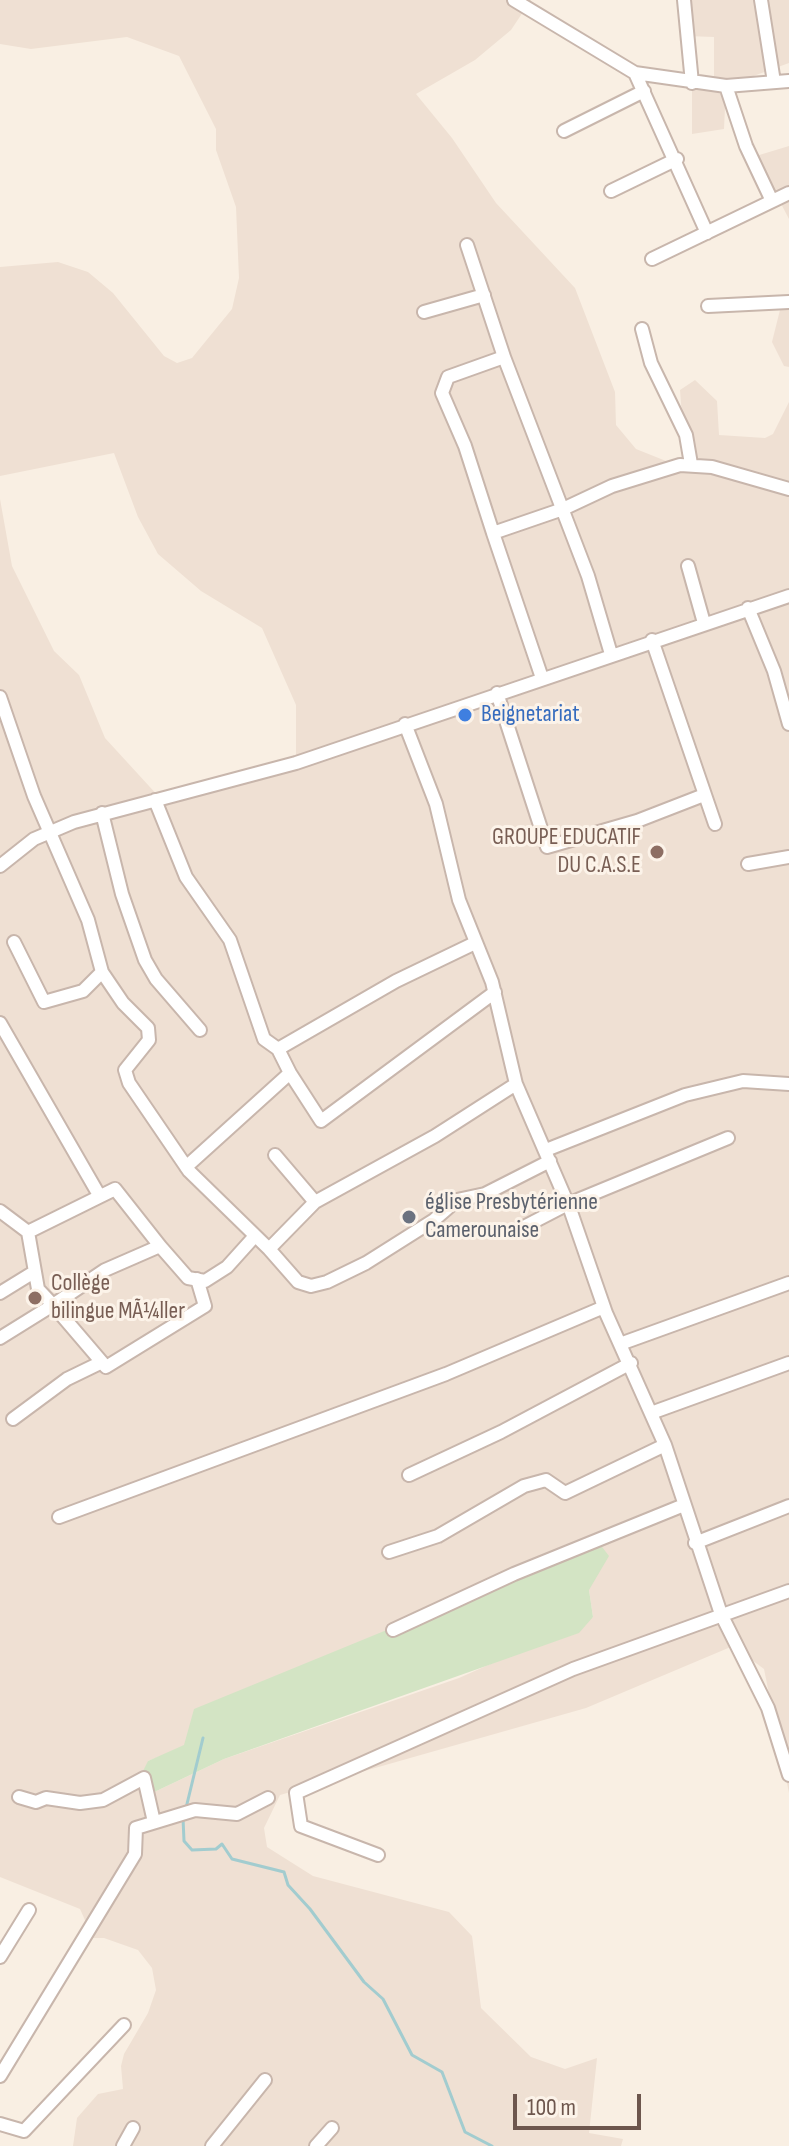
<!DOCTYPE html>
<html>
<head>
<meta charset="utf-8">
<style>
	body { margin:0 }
	#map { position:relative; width:789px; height:2146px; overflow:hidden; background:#f9efe3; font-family:"Sofia Sans Condensed",sans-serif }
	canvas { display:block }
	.scale { position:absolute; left:513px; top:2094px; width:128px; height:36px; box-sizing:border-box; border:4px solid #6d564d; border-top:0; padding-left:10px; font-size:24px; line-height:28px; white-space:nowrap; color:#6d564d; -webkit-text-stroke:6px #fcf3e9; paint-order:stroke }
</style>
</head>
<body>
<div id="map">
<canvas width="789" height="2146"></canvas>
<div class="scale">100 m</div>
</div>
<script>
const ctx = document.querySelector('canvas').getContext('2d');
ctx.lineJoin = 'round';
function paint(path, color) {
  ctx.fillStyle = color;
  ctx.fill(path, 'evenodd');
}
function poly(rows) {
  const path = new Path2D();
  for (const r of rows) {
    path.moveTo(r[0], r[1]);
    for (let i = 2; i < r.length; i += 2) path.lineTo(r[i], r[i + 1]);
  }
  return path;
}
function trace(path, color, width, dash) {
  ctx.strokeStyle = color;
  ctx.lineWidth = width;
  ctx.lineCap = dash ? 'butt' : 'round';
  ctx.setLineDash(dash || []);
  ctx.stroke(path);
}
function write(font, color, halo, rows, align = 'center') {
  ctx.font = font + ' "Sofia Sans Condensed",sans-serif';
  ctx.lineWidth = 6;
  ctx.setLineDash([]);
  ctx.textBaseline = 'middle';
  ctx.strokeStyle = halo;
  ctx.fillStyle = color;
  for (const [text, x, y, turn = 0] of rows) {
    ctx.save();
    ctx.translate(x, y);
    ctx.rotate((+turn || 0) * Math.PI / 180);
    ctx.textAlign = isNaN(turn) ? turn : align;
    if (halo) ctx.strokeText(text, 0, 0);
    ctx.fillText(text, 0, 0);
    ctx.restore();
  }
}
paint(poly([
	[0,0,531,0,511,30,475,60,416,94,452,138,496,203,575,288,615,392,616,425,636,449,686,469,680,390,695,380,717,401,719,435,765,438,773,434,789,402,789,1793,764,1669,733,1646,586,1708,280,1795,264,1828,267,1847,313,1876,449,1912,472,1936,481,2008,531,2057,565,2069,597,2058,589,2133,623,2139,621,2146,73,2146,77,2118,98,2094,123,2089,121,2066,124,2054,148,2013,156,1990,152,1968,138,1950,104,1938,93,1938,80,1909,0,1877,0,499,12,566,54,651,79,675,105,738,160,798,296,762,296,705,262,628,201,591,158,554,138,517,114,453,0,476,0,267,58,262,88,272,113,293,164,356,177,363,192,358,232,309,239,278,236,207,216,150,216,129,179,56,127,37,31,49,0,44],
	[589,1590,593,1617,515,1653,459,1678,224,1759,150,1794,148,1761],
	[684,0,789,0,789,63,726,86,724,129,692,134,692,83,714,84,714,37,687,36],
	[789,146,789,219,756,156],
	[782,302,789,302,789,367,784,366,772,342]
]), '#efe0d3');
paint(poly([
	[599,1543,609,1556,589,1590,593,1617,579,1633,224,1759,150,1794,142,1773,148,1761,184,1745,194,1709]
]), '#d3e4c4');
trace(poly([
	[186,1808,203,1738],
	[183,1818,184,1841,192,1850,216,1849,222,1844,232,1859,284,1872,288,1885,310,1909,364,1982,383,1999,412,2055,442,2072,465,2132,492,2146]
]), '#a2cccf', 3);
const minor = poly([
	[514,0,635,73,726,86,789,81],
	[684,0,692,83],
	[761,0,774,82],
	[635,73,707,233],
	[726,86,746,146,772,201],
	[564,131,644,91],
	[611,191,677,159],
	[467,245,504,357,588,576,611,654],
	[652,259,789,193],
	[708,306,789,302],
	[424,312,484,295],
	[642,329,651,363,686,435,691,464],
	[504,357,448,377,442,393,465,446,493,533,563,509,612,486,680,465,712,467,789,489],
	[493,533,542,678],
	[688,566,704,623],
	[748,608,774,671,789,724],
	[652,640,715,824],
	[497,693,547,847,637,821,704,795],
	[0,697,34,796,88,920,102,972,123,1003,148,1028,149,1040,125,1070,129,1083,189,1171,269,1249,298,1282,311,1286,327,1282,366,1263,434,1220,457,1200,485,1194,550,1161],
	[405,724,436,804,459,900,492,982,516,1084,570,1209,606,1313,665,1445,721,1614,768,1708,789,1775],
	[155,800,186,877,230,940,264,1039,278,1049,396,981,475,943],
	[102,813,122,894,145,960,156,979,200,1030],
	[748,864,789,857],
	[0,866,34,839,74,822,296,763,789,596],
	[14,942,44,1002,83,991,102,972],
	[0,1023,99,1195],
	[290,1073,321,1121,495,992],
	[546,1150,685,1095,743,1081,789,1084],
	[186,1167,290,1073,278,1049],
	[315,1202,435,1136,516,1084],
	[0,1211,28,1232,38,1289,53,1305,105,1270,160,1246,188,1278,205,1281,227,1267,254,1237],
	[28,1232,115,1189,160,1246],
	[514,1232,568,1204,728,1138],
	[269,1249,315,1202,275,1155],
	[0,1293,34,1272],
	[0,1338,53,1305,106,1367,205,1306,197,1279],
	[620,1344,789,1283],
	[651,1413,789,1363],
	[13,1419,67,1379,102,1362],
	[409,1475,501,1432,631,1363],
	[59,1517,446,1374,604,1307],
	[695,1543,789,1506],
	[389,1552,438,1536,524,1486,546,1480,565,1493,665,1445],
	[393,1630,514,1574,684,1505],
	[19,1797,36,1802,46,1798,80,1803,103,1800,144,1778,154,1822],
	[378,1855,301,1826,296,1793,573,1669,789,1591],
	[0,1957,29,1910],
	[0,2076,135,1854,136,1828,195,1810,237,1814,268,1798],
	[0,2124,24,2131,124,2025],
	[123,2146,133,2128],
	[212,2146,265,2080],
	[316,2146,332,2128]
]);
trace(minor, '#c8b6ac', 16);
trace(minor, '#fff', 12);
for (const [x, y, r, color] of [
	[465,715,8,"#3f7fe0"],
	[657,852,8,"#8d6e63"],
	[409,1217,8,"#6b7280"],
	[35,1298,8,"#8d6e63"]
]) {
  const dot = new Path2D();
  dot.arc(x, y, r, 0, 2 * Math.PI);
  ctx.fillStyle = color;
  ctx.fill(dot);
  trace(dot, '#fcf3e9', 3);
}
write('24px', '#366cbe', '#fcf3e9', [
	["Beignetariat",481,715]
], 'left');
write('24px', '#785e54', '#fcf3e9', [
	["GROUPE EDUCATIF",641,838],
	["DU C.A.S.E",641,866],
	["Collège",51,1284,"left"],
	["bilingue MÃ¼ller",51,1312,"left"]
], 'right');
write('24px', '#5b616d', '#fcf3e9', [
	["église Presbytérienne",425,1203],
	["Camerounaise",425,1231]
], 'left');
</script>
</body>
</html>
